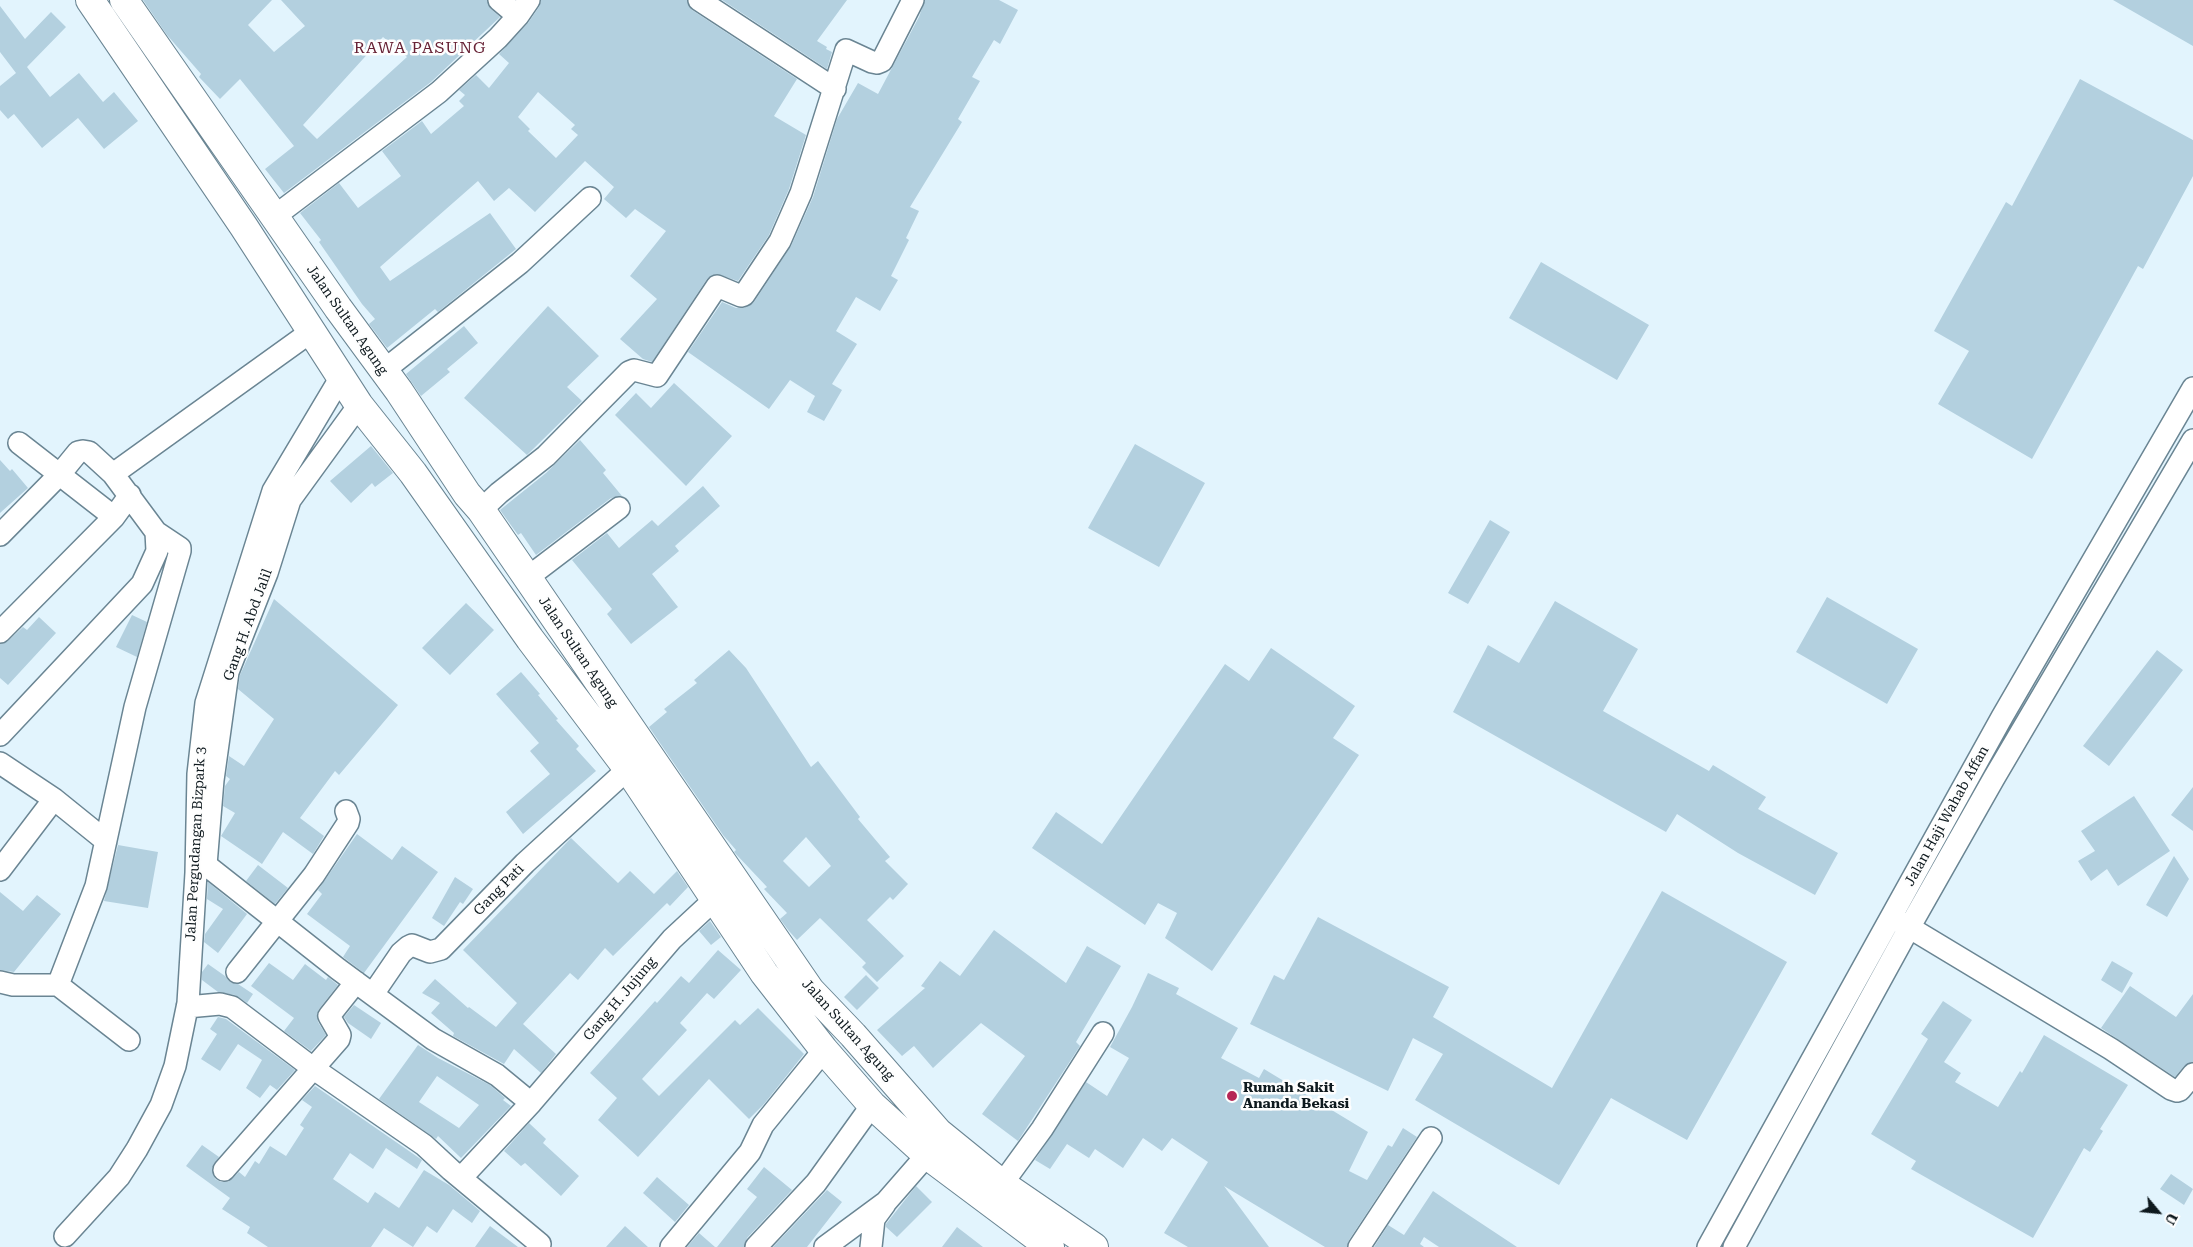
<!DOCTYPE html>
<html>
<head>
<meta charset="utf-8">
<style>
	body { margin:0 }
	#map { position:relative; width:2193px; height:1247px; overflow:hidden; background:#e2f4fd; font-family:"Roboto Serif",serif }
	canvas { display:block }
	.north { position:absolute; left:2133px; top:1187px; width:50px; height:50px; -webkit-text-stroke:4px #fefefe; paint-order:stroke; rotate:118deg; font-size:14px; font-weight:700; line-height:20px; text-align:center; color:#0e191e }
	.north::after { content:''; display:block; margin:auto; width:18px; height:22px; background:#0e191e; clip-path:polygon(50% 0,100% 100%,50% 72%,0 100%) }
</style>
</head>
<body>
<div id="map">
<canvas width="2193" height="1247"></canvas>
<div class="north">U</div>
</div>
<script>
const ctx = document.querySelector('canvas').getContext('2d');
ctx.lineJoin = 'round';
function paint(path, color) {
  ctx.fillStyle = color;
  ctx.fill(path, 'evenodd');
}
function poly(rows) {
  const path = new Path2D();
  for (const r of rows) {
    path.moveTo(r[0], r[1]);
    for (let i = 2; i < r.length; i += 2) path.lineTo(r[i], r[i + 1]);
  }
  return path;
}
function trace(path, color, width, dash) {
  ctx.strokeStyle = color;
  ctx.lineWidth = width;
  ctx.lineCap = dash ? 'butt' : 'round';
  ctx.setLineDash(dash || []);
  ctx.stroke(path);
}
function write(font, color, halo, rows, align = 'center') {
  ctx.font = font + ' "Roboto Serif",serif';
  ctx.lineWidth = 5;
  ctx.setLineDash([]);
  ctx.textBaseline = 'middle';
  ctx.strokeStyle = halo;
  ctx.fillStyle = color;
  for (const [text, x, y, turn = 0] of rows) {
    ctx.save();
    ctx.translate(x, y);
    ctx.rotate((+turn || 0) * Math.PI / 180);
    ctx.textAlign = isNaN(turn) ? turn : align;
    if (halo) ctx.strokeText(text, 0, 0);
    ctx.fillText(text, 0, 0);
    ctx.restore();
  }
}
paint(poly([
	[143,0,272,0,248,25,274,52,305,26,281,0,487,0,491,9,500,17,431,82,284,193,265,169,294,146,240,79,220,99,199,77,201,74,167,35],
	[383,37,407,57,317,139,303,125],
	[541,0,687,0,692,10,797,79,774,116,806,135,789,189,769,235,738,281,717,274,707,279,652,362,643,359,620,339,657,299,630,276,666,231,635,209,626,218,604,199,614,187,585,161,535,212,509,188,494,201,478,181,380,267,390,281,490,213,516,249,438,312,435,309,387,348,369,324,375,319,362,304,319,242,321,240,300,213,339,183,358,208,401,176,382,151,422,121,431,134,464,106,459,101,465,95,459,90,476,75,489,88,509,63,499,54,528,23,539,7],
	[538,92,575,125,571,129,578,135,556,158,528,131,530,129,518,117],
	[722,0,847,0,817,41,827,47,826,49,832,52,827,69],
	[925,0,999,0,1018,10,1000,44,994,40,972,77,980,81,958,119,962,122,910,207,919,211,906,238,909,240,891,276,898,280,880,311,856,297,836,331,857,344,832,384,842,390,824,421,807,412,815,396,790,380,769,409,688,352,722,302,736,308,744,308,754,302,791,246,813,197,837,119,858,83,878,94,919,17],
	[2113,0,2193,0,2193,46],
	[0,6,25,39,51,12,66,27,27,67,50,97,79,73,103,102,114,92,138,121,104,149,78,118,42,148,14,114,8,119,0,110,0,86,16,73,0,52],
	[2080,79,2193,140,2193,176,2143,269,2138,266,2032,459,1938,404,1969,351,1934,331,2006,202,2012,206],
	[1541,262,1649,325,1617,380,1509,318],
	[548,306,599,356,567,387,582,401,527,455,464,398],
	[464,326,478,343,447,369,450,372,421,396,406,374],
	[674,383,732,436,686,486,615,415,636,393,651,408],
	[580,440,606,470,603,473,622,496,611,498,536,555,521,533,518,535,500,510,546,473],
	[1135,444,1205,483,1159,567,1088,528],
	[371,446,393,473,375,487,372,483,351,503,330,481],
	[0,460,10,471,12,469,28,488,0,513],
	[703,486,720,506,675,546,679,551,652,574,678,607,631,644,607,614,612,609,572,560,607,533,619,548,652,520,658,526],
	[1490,520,1510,532,1468,604,1448,593],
	[1827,597,1918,649,1887,704,1796,652],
	[274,599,398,705,339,775,335,771,300,818,324,836,313,854,283,832,262,864,221,836,235,813,223,806,225,786,230,779,226,776,229,756,244,766,274,719,238,689,240,675],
	[1555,601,1638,649,1603,711,1709,771,1713,765,1766,797,1758,809,1838,853,1815,895,1738,853,1677,814,1666,832,1453,712,1488,645,1519,663],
	[466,603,494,630,450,675,422,648],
	[132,615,147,622,137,657,116,647],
	[39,617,56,633,8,685,0,678,0,644,8,641,23,627,27,630],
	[1271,648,1355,706,1333,738,1359,755,1212,971,1165,938,1177,913,1158,903,1145,925,1032,848,1056,812,1102,844,1225,664,1249,681],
	[729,650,746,668,811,767,818,761,860,817,858,819,890,857,885,861,908,884,893,900,890,897,867,920,904,956,877,982,862,967,866,963,820,918,797,940,789,931,780,919,787,913,764,889,767,887,734,852,736,850,723,835,649,727,667,712,664,709,697,683,694,680],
	[806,837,831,866,809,887,783,861],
	[2157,650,2183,670,2109,766,2083,746],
	[521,672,540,694,538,695,558,719,556,720,579,746,576,749,596,771,523,834,506,812,550,774,530,751,539,743,496,694],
	[2193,787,2193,831,2171,815],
	[2134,796,2170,851,2118,886,2107,869,2091,881,2078,861,2095,851,2081,831],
	[357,834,392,860,402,846,438,872,364,973,343,957,350,946,307,914,322,894,318,890],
	[571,838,618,883,630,871,654,894,677,871,688,887,670,906,667,903,613,956,605,948,578,980,570,973,523,1024,556,1054,541,1073,514,1049,504,1064,453,1036,454,1033,431,1013,440,1003,422,993,435,979,468,1008,469,1007,496,1027,517,1003,463,950],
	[118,845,158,852,148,908,104,901],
	[2174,856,2189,879,2167,917,2146,905],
	[258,865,288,888,275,904,246,881],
	[455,877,473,889,463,904,460,902,444,926,432,918],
	[208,882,247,914,218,953,204,942,205,934,223,909,207,899],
	[1662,891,1787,962,1687,1140,1611,1098,1559,1185,1415,1100,1443,1054,1413,1038,1388,1091,1250,1024,1274,975,1284,980,1318,917,1449,987,1433,1017,1552,1088],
	[0,892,23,911,37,895,61,914,14,972,0,970],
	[710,921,721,937,711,945,699,931],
	[994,930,1066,983,1087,946,1121,966,1076,1042,1080,1046,1018,1141,982,1114,1025,1056,981,1023,933,1068,914,1046,902,1056,877,1030,925,988,921,986,940,961,960,976],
	[718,950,741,970,714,999,707,993,680,1023,687,1030,642,1079,659,1096,735,1020,740,1025,758,1008,804,1054,764,1104,749,1119,709,1079,638,1157,598,1120,617,1098,590,1073,655,1001,657,1003,681,976,689,983],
	[2112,961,2133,973,2122,993,2101,980],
	[269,963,293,980,305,964,326,980,328,977,338,985,319,1009,317,1016,318,1022,326,1035,311,1051,284,1031,294,1018,251,986],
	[208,964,225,976,230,982,238,984,253,994,247,1003,235,995,218,992,202,980,202,972],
	[1148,973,1179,988,1176,994,1238,1028,1221,1058,1259,1078,1264,1069,1368,1132,1349,1171,1367,1180,1388,1145,1392,1147,1403,1128,1417,1137,1349,1240,1347,1247,1325,1247,1224,1186,1269,1247,1188,1247,1164,1233,1208,1162,1172,1138,1162,1151,1143,1138,1123,1168,1095,1149,1089,1158,1067,1144,1050,1169,1035,1160,1086,1082,1107,1096,1129,1058,1110,1047,1132,1007],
	[866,975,879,988,857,1010,844,997],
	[2130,986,2176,1017,2193,994,2193,1062,2184,1066,2175,1077,2101,1028],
	[1943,1001,1972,1020,1944,1062,1961,1073,1955,1082,1998,1107,2020,1071,2022,1073,2044,1035,2128,1085,2100,1129,2103,1131,2090,1152,2084,1148,2033,1238,1911,1169,1916,1161,1871,1134,1928,1039,1921,1034],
	[354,1005,381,1023,371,1039,348,1023,344,1017],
	[218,1017,226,1019,295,1070,277,1090,270,1085,260,1098,246,1088,262,1060,238,1044,220,1071,201,1059,217,1034,210,1029],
	[418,1045,438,1058,490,1085,505,1098,503,1100,511,1106,461,1158,438,1136,436,1139,379,1099],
	[437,1076,479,1105,459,1128,419,1102],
	[315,1086,422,1160,417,1169,386,1148,373,1169,350,1153,333,1179,368,1203,375,1192,399,1208,424,1170,449,1185,480,1211,472,1223,453,1209,437,1233,427,1226,413,1247,384,1228,371,1247,268,1247,247,1233,250,1227,222,1209,230,1198,186,1166,202,1145,219,1157,212,1168,215,1179,221,1182,228,1182,239,1172,245,1177,255,1161,259,1164,270,1146,286,1156,304,1128,300,1125,312,1107,302,1100],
	[529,1123,546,1139,543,1143,579,1176,561,1196,525,1163,521,1166,504,1151],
	[764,1167,792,1190,747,1238,744,1247,717,1247,757,1197,747,1189],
	[2171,1174,2193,1189,2184,1205,2160,1189],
	[657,1177,689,1205,675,1222,643,1193],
	[916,1186,932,1202,897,1237,886,1227,886,1224],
	[827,1190,842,1202,807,1247,773,1247],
	[1433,1191,1455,1206,1517,1247,1439,1247,1424,1237,1420,1244,1424,1247,1374,1247,1388,1225,1404,1235],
	[490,1226,518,1247,475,1247],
	[625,1226,648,1247,606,1247],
	[957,1227,983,1247,942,1247],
	[699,1233,715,1247,687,1247]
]), '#b3d0df');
const minor = poly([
	[499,0,518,16],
	[699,0,835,89],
	[275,216,439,92,498,38,518,16,529,0],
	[383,371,520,263,590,198],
	[359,405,290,500,267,573,228,672,213,780,206,865,338,969,433,1039,497,1075,531,1103],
	[19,443,114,517],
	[113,474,312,331],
	[481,510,499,493,546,456,629,372,634,370,657,376,717,286,741,296,744,295,780,241,801,193,846,50,872,62,877,63,882,61,913,0],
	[0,535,60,474,78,452,83,451,89,452,113,474,156,532,180,548,180,551,135,707,96,886,58,985],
	[527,578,619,508],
	[0,632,114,517,130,495],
	[0,735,142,584,157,551,156,532],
	[0,763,54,799,106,841],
	[0,870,54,799],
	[1897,920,2111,1049,2171,1089,2177,1091,2180,1090,2193,1074],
	[237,972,314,875,348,823,349,819,346,811],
	[0,982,13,985,58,985,129,1040],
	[373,994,401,953,408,947,412,945,430,952,441,949,525,863,628,769],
	[187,1007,220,1004,232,1007,314,1069,424,1145,451,1170,540,1244],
	[224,1170,339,1039,340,1035,329,1016,356,982],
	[461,1178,531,1103,672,939,714,900],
	[1002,1184,1042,1129,1103,1033],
	[65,1236,119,1177,137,1149,161,1105,175,1066,188,1003,196,873,198,774,206,703,273,491,341,377],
	[671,1247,750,1152,763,1125,824,1050],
	[756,1247,816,1183,872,1105],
	[825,1247,886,1202,927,1155],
	[871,1247,874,1219,885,1204],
	[1359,1247,1431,1138],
	[1708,1247,2002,717,2193,388],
	[1734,1247,1909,928,1994,778,2193,440]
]);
const highway = poly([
	[90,0,244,227,359,405,413,473,530,639,628,769,764,973,824,1050,872,1105,927,1155,1050,1247],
	[124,0,338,308,399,391,467,494,481,510,810,990,853,1035,938,1132,1002,1184,1094,1247]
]);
trace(minor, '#6a8593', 24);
trace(highway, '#6a8593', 30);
trace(minor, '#fff', 21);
trace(highway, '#fff', 28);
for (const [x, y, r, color] of [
	[1232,1096,6,"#b62656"]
]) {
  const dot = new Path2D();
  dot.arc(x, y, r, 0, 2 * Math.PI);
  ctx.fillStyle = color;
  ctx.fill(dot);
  trace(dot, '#fefefe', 2);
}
write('14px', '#0e191e', '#fefefe', [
	["Jalan Sultan Agung",347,320,55],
	["Gang H. Abd Jalil",248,625,-70],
	["Jalan Sultan Agung",578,652,56],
	["Jalan Haji Wahab Affan",1947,816,-61],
	["Jalan Pergudangan Bizpark 3",196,844,-87],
	["Gang Pati",499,890,-46],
	["Gang H. Jujung",620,999,-50],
	["Jalan Sultan Agung",848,1030,48]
]);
write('bold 14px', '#0e191e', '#fefefe', [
	["Rumah Sakit",1243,1088],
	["Ananda Bekasi",1243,1104]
], 'left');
ctx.letterSpacing = '1px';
write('16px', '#672235', '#fefefe', [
	["RAWA PASUNG",420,48]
]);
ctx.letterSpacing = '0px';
</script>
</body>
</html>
